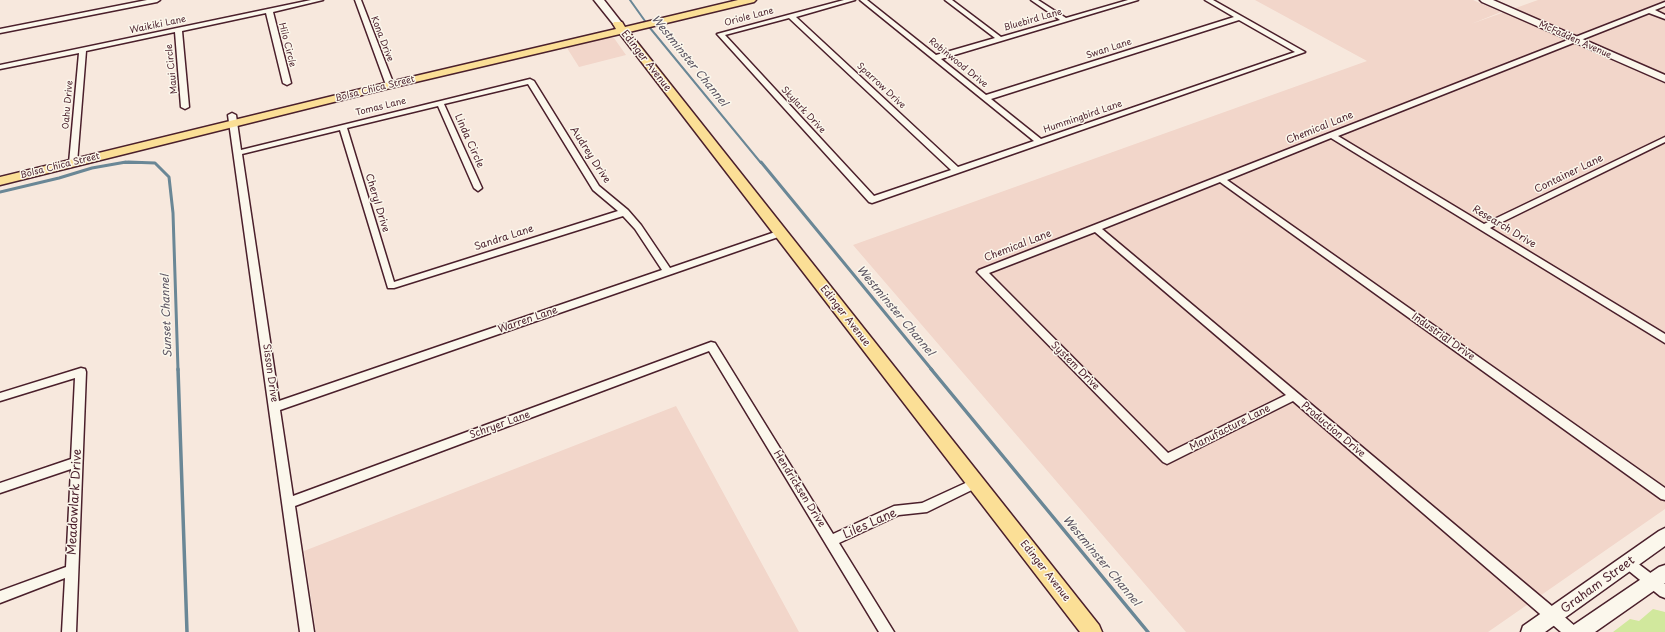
<!DOCTYPE html>
<html>
<head>
<meta charset="utf-8">
<style>
	body { margin:0 }
	canvas { display:block; background:#f7e8dd }
</style>
</head>
<body>
<canvas width="1665" height="632"></canvas>
<script>
const ctx = document.querySelector('canvas').getContext('2d');
ctx.lineJoin = 'round';
function paint(path, color) {
  ctx.fillStyle = color;
  ctx.fill(path, 'evenodd');
}
function poly(rows) {
  const path = new Path2D();
  for (const r of rows) {
    path.moveTo(r[0], r[1]);
    for (let i = 2; i < r.length; i += 2) path.lineTo(r[i], r[i + 1]);
  }
  return path;
}
function trace(path, color, width, dash) {
  ctx.strokeStyle = color;
  ctx.lineWidth = width;
  ctx.lineCap = dash ? 'butt' : 'round';
  ctx.setLineDash(dash || []);
  ctx.stroke(path);
}
function write(font, color, halo, rows, align = 'center') {
  ctx.font = font + ' "Playpen Sans",sans-serif';
  ctx.lineWidth = 3;
  ctx.setLineDash([]);
  ctx.textBaseline = 'middle';
  ctx.strokeStyle = halo;
  ctx.fillStyle = color;
  for (const [text, x, y, turn = 0] of rows) {
    ctx.save();
    ctx.translate(x, y);
    ctx.rotate((+turn || 0) * Math.PI / 180);
    ctx.textAlign = isNaN(turn) ? turn : align;
    if (halo) ctx.strokeText(text, 0, 0);
    ctx.fillText(text, 0, 0);
    ctx.restore();
  }
}
paint(poly([
	[1255,0,1473,0,1501,12,1471,24,1538,0,1665,0,1665,509,1488,632,1186,632,853,245,1367,61],
	[606,38,614,38,626,55,579,67,567,48],
	[676,406,799,632,316,632,304,551]
]), '#f2d6ca');
paint(poly([
	[1653,609,1665,612,1665,632,1613,632,1630,619,1639,621]
]), '#d1e89d');
trace(poly([
	[630,0,650,28,761,163],
	[120,163,155,163]
]), '#6a8796', 2);
trace(poly([
	[128,162,155,163,169,177,173,213,178,370],
	[761,162,932,370],
	[0,192,59,178,92,168,126,162]
]), '#6a8796', 3);
trace(poly([
	[178,369,187,632],
	[931,369,1148,632]
]), '#6a8796', 3.5);
const street = poly([
	[147,0,160,0,157,2,0,33,0,29,147,0],
	[311,0,323,0,273,12,291,83,287,85,283,83,266,13,182,31,189,107,185,109,181,107,175,32,86,51,77,163,73,165,69,163,79,53,0,69,0,65,311,0],
	[355,0,361,0,394,85,393,87,390,87,386,85,355,0],
	[844,0,855,0,796,17,958,167,1034,141,860,0,867,0,936,55,995,38,945,0,952,0,1001,37,1060,20,1031,0,1038,0,1066,18,1128,0,1138,0,941,59,986,95,1234,17,1205,0,1213,0,1305,52,872,203,869,202,717,34,844,0],
	[789,18,951,170,874,196,725,35,789,18],
	[1239,20,1295,52,1041,139,991,99,1239,20],
	[1665,2,1665,6,1655,10,1665,15,1665,19,1649,13,1338,136,1484,224,1665,137,1665,142,1490,228,1665,334,1665,343,1331,138,1227,180,1665,488,1665,500,1661,499,1220,182,1102,229,1559,612,1576,627,1578,632,1561,632,1293,401,1167,464,1163,462,977,272,979,270,1665,2],
	[1095,232,1286,395,1168,453,989,273,1095,232],
	[530,79,534,81,599,186,628,210,641,225,670,268,778,231,781,230,786,233,784,235,280,410,293,496,711,342,715,343,833,534,894,506,922,503,972,480,976,478,980,480,982,483,980,486,927,512,899,515,839,543,894,632,879,632,709,351,295,506,314,632,300,632,228,115,232,113,236,115,241,150,530,79],
	[528,84,593,190,618,211,394,282,347,128,438,106,474,188,478,191,482,188,444,104,528,84],
	[340,130,388,288,394,288,623,216,635,229,662,270,279,401,242,154,340,130],
	[81,368,85,369,86,372,76,632,62,632,65,578,0,603,0,591,66,567,71,469,0,493,0,483,71,459,75,378,0,401,0,393,81,368],
	[1628,557,1632,559,1665,584,1665,598,1660,596,1624,567,1622,563,1624,559,1628,557]
]);
const secondary = poly([
	[594,0,604,0,622,23,620,25,614,25,594,0],
	[1480,0,1493,0,1665,75,1665,82,1482,2,1480,0],
	[1665,528,1665,546,1545,632,1521,632,1523,626,1659,531,1665,528],
	[1665,565,1665,583,1595,632,1570,632,1572,626,1659,567,1665,565]
]);
const primary = poly([
	[738,0,756,0,754,2,629,32,1099,625,1102,632,1080,632,620,34,390,88,0,185,0,177,390,82,616,29,613,24,614,22,622,22,625,27,738,0]
]);
trace(street, '#4a1f2b', 3);
trace(secondary, '#4a1f2b', 3);
trace(primary, '#4a1f2b', 3);
paint(street, '#fbf7ec');
paint(secondary, '#fbf7ec');
paint(primary, '#fbdf96');
write('9px', '#4a1f2b', '#fbf7ec', [
	["Oriole Lane",749,17,-15],
	["Bluebird Lane",1033,20,-16],
	["Waikiki Lane",158,25,-12],
	["Kona Drive",382,39,69],
	["McFadden Avenue",1575,40,24],
	["Hilo Circle",287,45,76],
	["Swan Lane",1109,49,-18],
	["Robinwood Drive",958,63,39],
	["Maui Circle",172,69,-96],
	["Sparrow Drive",881,86,43],
	["Bolsa Chica Street",375,89,-14],
	["Oahu Drive",68,105,-85],
	["Tomas Lane",381,107,-14],
	["Skylark Drive",803,110,47],
	["Hummingbird Lane",1083,117,-19],
	["Bolsa Chica Street",60,166,-14]
]);
write('10px', '#4a1f2b', '#fbf7ec', [
	["Edinger Avenue",646,61,52],
	["Chemical Lane",1320,128,-22],
	["Linda Circle",469,141,66],
	["Audrey Drive",590,155,57],
	["Container Lane",1569,174,-26],
	["Cheryl Drive",377,203,73],
	["Research Drive",1504,227,31],
	["Sandra Lane",504,238,-18],
	["Chemical Lane",1018,246,-21],
	["Edinger Avenue",845,316,52],
	["Warren Lane",528,320,-19],
	["Industrial Drive",1443,337,35],
	["System Drive",1075,366,45],
	["Sisson Drive",270,373,82],
	["Schryer Lane",500,425,-20],
	["Manufacture Lane",1230,428,-27],
	["Production Drive",1333,430,40],
	["Hendricksen Drive",799,489,58],
	["Edinger Avenue",1045,571,52]
]);
write('italic 11px', '#5a5361', '#fbf7ec', [
	["Westminster Channel",689,61,51],
	["Westminster Channel",895,311,50],
	["Sunset Channel",167,316,-92],
	["Westminster Channel",1101,561,50]
]);
write('12px', '#4a1f2b', '#fbf7ec', [
	["Meadowlark Drive",75,502,-87],
	["Liles Lane",870,524,-24],
	["Graham Street",1598,585,-36]
]);
</script>
</body>
</html>
